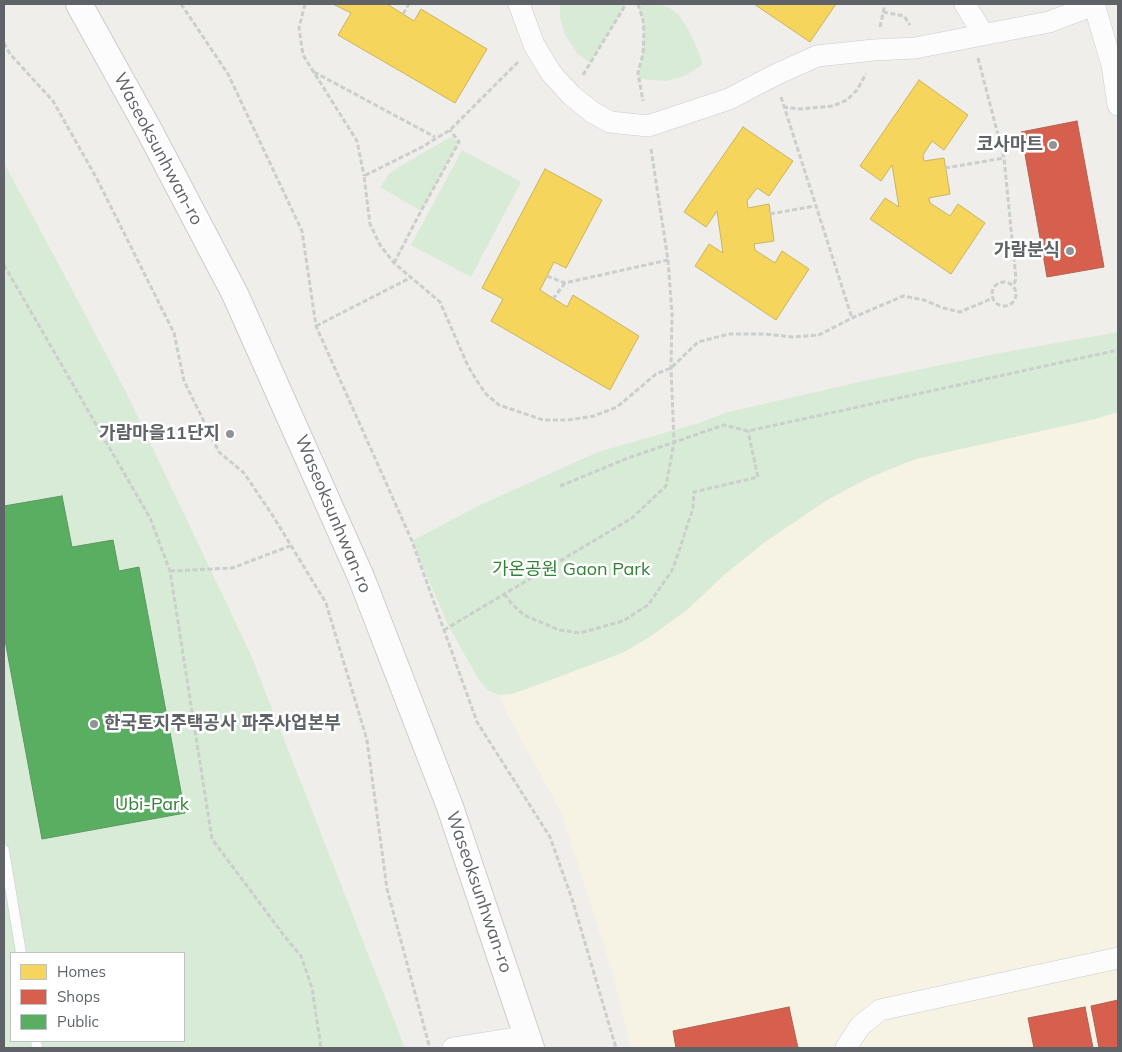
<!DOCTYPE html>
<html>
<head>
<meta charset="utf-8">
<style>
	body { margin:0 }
	#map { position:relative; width:1122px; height:1052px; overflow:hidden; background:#efeeea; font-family:Mulish,sans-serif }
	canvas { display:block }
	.frame { position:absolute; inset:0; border:5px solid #5f6368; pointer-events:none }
	.legend { position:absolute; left:10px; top:952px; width:175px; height:90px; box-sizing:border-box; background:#fff; border:1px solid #bfc1c3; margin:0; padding:6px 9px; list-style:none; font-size:15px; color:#5f6368 }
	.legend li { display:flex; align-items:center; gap:10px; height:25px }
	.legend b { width:25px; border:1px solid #bfc1c3 }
</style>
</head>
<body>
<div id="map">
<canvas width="1122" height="1052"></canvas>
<div class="frame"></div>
<ul class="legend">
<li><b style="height:14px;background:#f6d55c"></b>Homes</li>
<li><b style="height:14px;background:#d6604d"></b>Shops</li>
<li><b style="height:14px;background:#5aae61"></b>Public</li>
</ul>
</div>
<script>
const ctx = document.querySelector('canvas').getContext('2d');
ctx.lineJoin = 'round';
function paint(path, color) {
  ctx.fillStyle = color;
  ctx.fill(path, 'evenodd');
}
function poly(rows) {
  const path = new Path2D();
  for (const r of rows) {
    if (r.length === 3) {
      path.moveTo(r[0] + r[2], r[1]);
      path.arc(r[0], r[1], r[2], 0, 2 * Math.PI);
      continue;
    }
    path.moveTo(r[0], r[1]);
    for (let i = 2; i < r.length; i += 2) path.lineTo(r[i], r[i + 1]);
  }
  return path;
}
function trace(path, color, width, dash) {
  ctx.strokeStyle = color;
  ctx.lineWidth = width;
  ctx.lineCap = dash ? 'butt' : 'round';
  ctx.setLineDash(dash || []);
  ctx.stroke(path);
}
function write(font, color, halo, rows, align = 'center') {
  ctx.font = font + ' Mulish,"Noto Sans KR",sans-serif';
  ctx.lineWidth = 5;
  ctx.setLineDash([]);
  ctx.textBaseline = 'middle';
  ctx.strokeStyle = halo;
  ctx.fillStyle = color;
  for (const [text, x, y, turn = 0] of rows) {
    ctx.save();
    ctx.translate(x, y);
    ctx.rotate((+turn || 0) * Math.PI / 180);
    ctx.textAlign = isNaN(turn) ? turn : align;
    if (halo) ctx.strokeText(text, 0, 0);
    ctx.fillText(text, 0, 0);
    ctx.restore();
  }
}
paint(poly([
	[1118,412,1118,1048,631,1048,613,974,561,812,505,709,500,695,525,690,604,660,626,651,648,638,705,593,724,575,765,542,827,500,890,468,916,459,1095,419]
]), '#f7f3e4');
paint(poly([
	[560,4,626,4,590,63,577,53,565,35,560,17],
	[643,4,657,4,668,7,678,14,688,29,700,55,702,64,699,67,684,76,667,81,639,79,639,73,644,43,643,20,639,7],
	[451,137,459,142,421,211,380,187,389,174,400,166],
	[462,150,521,182,471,277,411,245],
	[4,163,59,265,127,394,251,655,405,1048,4,1048],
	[11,953,184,953,184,1041,11,1041],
	[1118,332,1118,412,1095,419,916,459,868,478,827,500,765,542,724,575,687,610,648,638,626,651,604,660,512,694,500,695,489,691,480,682,448,625,412,541,478,506,598,452,699,423,728,412,873,379,1000,353]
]), '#d8ebd6');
const homes = poly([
	[333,4,387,4,414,21,421,9,487,49,455,103,338,35,351,13,333,4],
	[754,4,836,4,810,42,754,4],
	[919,80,968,115,944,150,932,141,923,155,924,161,944,158,950,194,929,198,930,203,950,216,958,204,985,223,951,274,870,219,885,198,899,207,892,165,881,181,860,166,919,80],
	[743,127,793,161,769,196,757,188,747,201,748,208,769,204,774,241,754,244,755,250,775,263,782,251,809,269,776,320,695,266,709,244,723,253,717,211,706,227,684,212,743,127],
	[545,169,602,200,566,268,554,262,540,290,567,307,573,295,639,336,610,390,491,321,503,299,482,288,545,169]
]);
paint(homes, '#f6d55c');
trace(homes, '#c9b360', 1);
const shops = poly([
	[1077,121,1104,267,1047,277,1021,132,1077,121],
	[1118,1000,1118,1048,1099,1048,1091,1006,1118,1000],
	[789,1007,798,1048,676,1048,673,1031,789,1007],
	[1085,1007,1093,1048,1034,1048,1028,1018,1085,1007]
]);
paint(shops, '#d6604d');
trace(shops, '#b26155', 1);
const public = poly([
	[62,496,72,547,113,540,119,571,139,567,185,813,42,839,4,635,4,506,62,496]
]);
paint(public, '#5aae61');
trace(public, '#5c9863', 1);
const service = poly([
	[4,850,21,953],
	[36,1041,37,1048]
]);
const minor = poly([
	[519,4,534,45,551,73,571,95,592,112,610,122,648,126,729,99,775,75,817,56,874,50,915,48,1049,22,1094,5],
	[965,4,983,34],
	[1094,4,1112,65,1118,105],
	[453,1048,528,1036],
	[846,1048,860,1026,880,1010,1118,958]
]);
const tertiary = poly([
	[79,4,150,132,235,294,361,577,450,807,531,1048]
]);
trace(service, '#cbcccc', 11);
trace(minor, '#cbcccc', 22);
trace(tertiary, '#cbcccc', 28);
trace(poly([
	[181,4,228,74,302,231,316,326,412,541,477,722,550,837,573,902,616,1048],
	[305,4,299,28,303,55,357,141,364,176],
	[638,4,643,20,644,32,643,54,638,73,643,101],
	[883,12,904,16,910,25],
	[403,14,409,4],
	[880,27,885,4],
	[4,43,10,54,53,101,97,179,174,333,184,381,219,452,244,473,273,516,326,603,367,740,387,889,429,1045],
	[978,58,1004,158,1016,279,1013,286],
	[518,62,450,130,422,147,364,176,370,224,380,245,394,263,440,302,468,366,477,381,486,394,499,405,543,420,568,420,594,416,617,407,656,374,671,368,698,342,729,334,765,334,792,337,819,335,852,318,903,296,924,300,943,308,960,312,993,298],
	[314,72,435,137],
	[583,75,626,4],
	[781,97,852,318],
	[783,107,800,109,833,106,847,100,857,90,866,74],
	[945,168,1004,158],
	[770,214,815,206],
	[394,263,421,211,459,142,450,130],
	[4,265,150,518,170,571,212,839,285,937,301,956,312,988,321,1048],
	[547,276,565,283,668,260],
	[1004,294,12],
	[553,299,565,283],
	[316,326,410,278],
	[560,486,628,458,724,425,748,431,1118,350],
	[170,571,232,568,290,546],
	[504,594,512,604,524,615,559,630,580,633,623,621,648,605,671,572,676,560,693,508,694,492,758,477,748,431],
	[444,630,632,518,666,486,674,442,671,368,672,314,668,260,651,149]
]), '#cacfcc', 3, [5, 2.5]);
trace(service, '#fdfcfc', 10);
trace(minor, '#fdfcfc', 21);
trace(tertiary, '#fdfcfc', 26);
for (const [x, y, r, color] of [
	[1053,145,5,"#919496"],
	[1070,251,5,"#919496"],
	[230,434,5,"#919496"],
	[94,724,5,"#919496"]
]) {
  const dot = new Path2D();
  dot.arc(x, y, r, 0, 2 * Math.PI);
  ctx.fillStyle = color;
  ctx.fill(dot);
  trace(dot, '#fff', 2);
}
write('bold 18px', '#5f6368', '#fff', [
	["코사마트",1043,145],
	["가람분식",1060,251],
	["가람마을11단지",220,434],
	["한국토지주택공사 파주사업본부",104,724,"left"]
], 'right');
write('18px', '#5f6368', '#fff', [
	["Waseoksunhwan-ro",158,149,62],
	["Waseoksunhwan-ro",333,514,67],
	["Waseoksunhwan-ro",479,892,71]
]);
write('18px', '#348238', '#fff', [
	["가온공원 Gaon Park",571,570],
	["Ubi-Park",152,805]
]);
</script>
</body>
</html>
